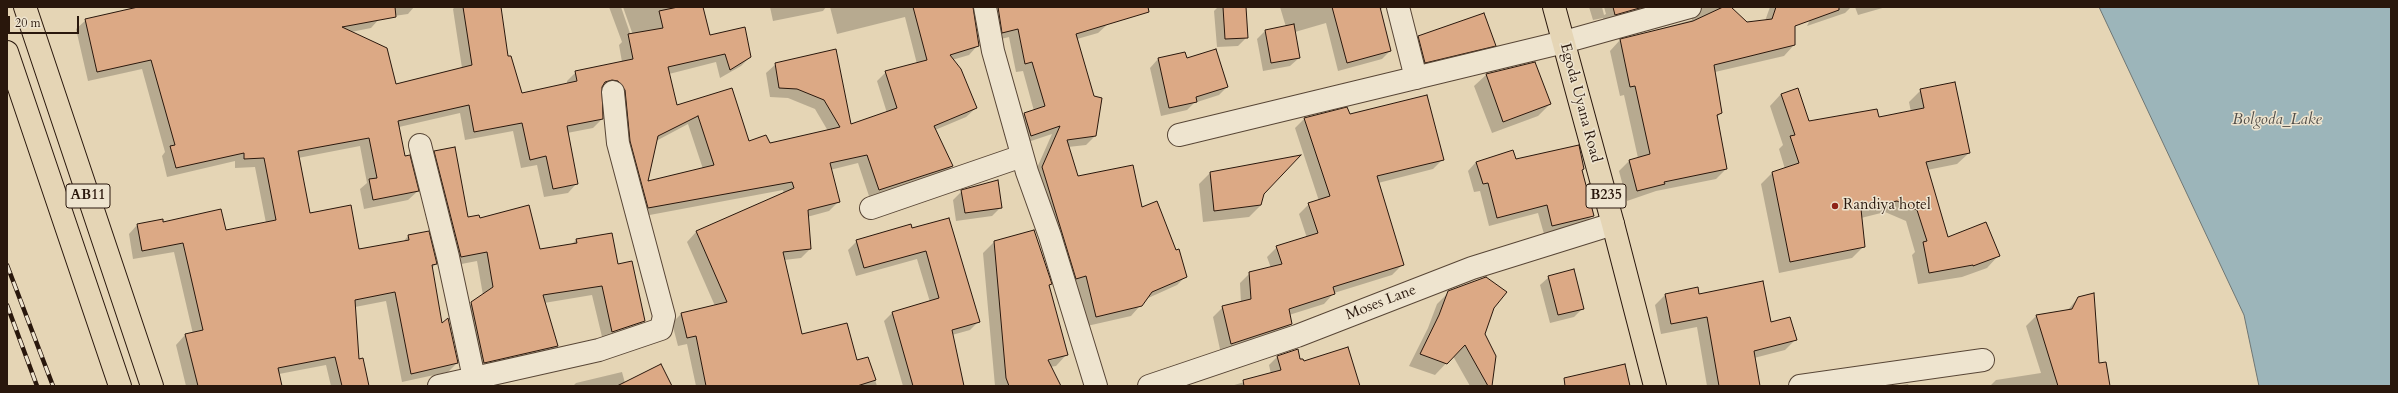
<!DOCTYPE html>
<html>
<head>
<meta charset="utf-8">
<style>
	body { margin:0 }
	#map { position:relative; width:2398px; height:393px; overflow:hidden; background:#e5d5b5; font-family:Cardo,serif }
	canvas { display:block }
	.frame { position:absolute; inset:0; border:8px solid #29170c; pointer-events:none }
	.scale { position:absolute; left:8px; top:16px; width:71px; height:18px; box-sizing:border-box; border:2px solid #29170c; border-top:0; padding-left:5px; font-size:12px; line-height:14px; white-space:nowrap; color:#29170c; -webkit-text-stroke:3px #eee4cf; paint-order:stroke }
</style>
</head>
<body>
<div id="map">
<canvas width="2398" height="393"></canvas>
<div class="frame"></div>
<div class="scale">20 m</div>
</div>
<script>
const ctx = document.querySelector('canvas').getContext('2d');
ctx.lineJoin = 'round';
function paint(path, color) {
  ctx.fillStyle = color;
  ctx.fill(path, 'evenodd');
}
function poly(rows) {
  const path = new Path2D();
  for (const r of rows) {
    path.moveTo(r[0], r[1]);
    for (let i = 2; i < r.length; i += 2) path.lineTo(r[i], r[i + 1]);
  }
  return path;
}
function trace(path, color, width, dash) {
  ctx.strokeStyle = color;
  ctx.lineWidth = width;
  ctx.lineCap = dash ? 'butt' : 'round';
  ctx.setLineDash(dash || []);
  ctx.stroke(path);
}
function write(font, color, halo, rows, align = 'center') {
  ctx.font = font + ' Cardo,serif';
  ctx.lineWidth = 3;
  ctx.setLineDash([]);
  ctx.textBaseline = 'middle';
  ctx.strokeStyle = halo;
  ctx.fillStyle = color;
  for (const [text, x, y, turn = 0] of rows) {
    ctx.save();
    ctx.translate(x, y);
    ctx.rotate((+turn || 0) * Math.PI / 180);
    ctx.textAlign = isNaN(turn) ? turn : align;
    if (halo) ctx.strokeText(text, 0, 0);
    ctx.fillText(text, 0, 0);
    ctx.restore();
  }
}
const water = poly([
	[2099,7,2391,7,2391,386,2259,386,2244,315,2099,7]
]);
paint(water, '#9cb5ba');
trace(water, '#6e7674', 1);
paint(poly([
	[143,7,414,7,408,14,380,18,371,28,351,32,395,85,462,68,453,9,455,7,500,7,507,58,521,94,567,84,567,81,576,72,622,62,619,45,622,42,609,7,621,7,632,39,634,38,623,7,702,7,709,36,750,57,741,66,720,78,716,62,669,74,676,107,732,89,749,143,769,145,828,131,815,109,788,98,770,97,766,73,776,64,835,50,851,126,887,113,877,81,886,72,917,64,905,17,837,34,830,7,965,7,978,45,969,55,952,60,976,108,966,117,935,130,952,166,943,175,870,199,858,163,830,170,838,202,829,211,807,217,810,249,801,258,784,260,802,335,856,362,868,358,877,386,696,386,687,344,678,346,672,323,681,314,715,306,687,242,696,232,784,194,783,190,639,217,609,90,602,88,602,119,593,128,567,133,577,183,568,193,544,197,537,165,521,168,513,131,465,140,460,113,399,127,404,157,418,191,408,200,364,209,360,189,367,183,360,146,298,158,309,214,358,250,403,242,408,236,428,233,436,264,432,268,441,324,457,363,448,372,402,382,386,301,355,307,358,360,368,386,331,386,326,365,279,374,281,386,186,386,176,345,185,335,193,334,174,252,133,259,129,234,138,224,225,231,266,223,255,167,235,168,235,161,167,177,162,156,165,152,142,69,88,81,76,29,86,20],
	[688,124,703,169,647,182,656,141],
	[770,7,826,7,823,11,773,21],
	[1028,7,1136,7,1108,24,1098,33,1077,39,1096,135,1086,145,1068,147,1077,177,1141,209,1186,276,1177,285,1146,299,1131,316,1087,326,1077,285,1067,287,1033,177,1052,134,1022,144,1015,123,1024,114,1034,111,1023,71,1016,72,1009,37,993,41,990,23,999,14],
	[1218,7,1245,7,1247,37,1238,46,1217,47,1214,11],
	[1280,7,1383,7,1380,11,1390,51,1382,59,1338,71,1326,23,1295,32,1299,58,1290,66,1263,71,1257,39,1265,31,1286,27],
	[1589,7,1602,7,1604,15,1606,14,1604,7,1669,7,1604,25,1603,18,1593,20],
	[1684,7,1730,7,1746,23,1765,21,1770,7,1793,7,1794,45,1784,56,1715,72,1721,113,1716,118,1726,169,1716,179,1656,191,1627,201,1619,171,1629,161,1638,158,1624,95,1620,96,1610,51,1620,40,1692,20,1692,15],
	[1816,7,1851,7,1845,13,1807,26],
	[1855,7,1886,7,1858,15],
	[1419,37,1495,45,1486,54,1417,71,1410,46],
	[1185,53,1186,60,1227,87,1219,95,1194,103,1187,110,1161,116,1150,68,1158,59],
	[1534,63,1550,104,1538,116,1492,133,1474,86,1486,75],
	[1921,90,1969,153,1957,164,1927,170,1948,238,1998,256,1987,268,1962,277,1918,284,1912,255,1915,252,1906,221,1885,212,1861,218,1864,246,1852,258,1779,273,1761,184,1772,173,1785,169,1779,149,1783,145,1770,106,1781,94,1808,122,1878,118,1911,112,1909,102],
	[1349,115,1443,159,1433,169,1378,183,1402,265,1392,275,1334,293,1324,304,1289,315,1291,324,1281,334,1221,354,1213,317,1223,307,1241,303,1240,283,1250,273,1271,268,1267,257,1277,247,1307,238,1299,214,1309,204,1319,201,1295,128,1305,118],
	[435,152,467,218,479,219,539,250,571,245,576,240,617,265,644,321,634,331,603,341,592,295,544,303,557,346,547,356,474,372,461,313,483,295,477,261,451,266,425,162],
	[1515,160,1581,171,1593,215,1584,224,1544,234,1538,213,1489,226,1480,191,1474,192,1468,171,1476,162],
	[1210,173,1261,205,1249,217,1203,222,1199,184],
	[962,191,1001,207,992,216,956,221,953,200],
	[912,229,978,322,970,330,952,335,963,386,903,386,884,321,893,312,930,302,917,259,856,276,848,250,857,241],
	[994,242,1051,284,1048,287,1067,354,1056,366,1050,367,1060,386,995,386,983,253],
	[1055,357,1055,359,1044,362,1043,361],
	[1549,277,1583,308,1574,317,1550,323,1540,285],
	[1449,292,1484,334,1491,386,1470,386,1453,356,1435,375,1409,366,1428,328,1437,304],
	[1665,295,1699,295,1770,323,1796,339,1785,350,1754,358,1759,386,1707,386,1697,327,1661,334,1655,305],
	[2078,298,2098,364,2109,386,1990,386,1996,380,2041,373,2026,326,2036,316,2067,311],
	[1277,357,1303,362,1359,386,1231,386,1271,374,1269,365],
	[622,372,625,383,671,386,573,386,576,383],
	[1908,384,1909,386,1896,386]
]), '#0003');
const building = poly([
	[138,7,395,7,396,17,342,27,387,48,396,84,472,65,463,7,501,7,508,56,511,56,522,93,577,81,575,71,633,59,628,34,663,28,659,11,678,7,703,7,710,35,745,27,751,57,730,70,725,54,668,67,677,105,732,88,749,141,766,135,770,143,840,127,824,100,797,89,779,88,775,63,836,49,851,124,897,108,885,71,927,60,913,7,973,7,979,46,950,55,961,69,977,108,934,126,953,166,879,190,867,155,830,163,840,202,808,210,811,249,783,252,802,334,847,323,857,360,868,357,876,380,857,386,706,386,696,336,687,338,681,313,727,302,696,231,794,188,792,182,648,208,630,141,625,90,618,81,612,80,605,82,602,87,603,119,567,126,578,184,553,189,546,156,530,160,522,123,474,132,469,105,398,121,405,156,410,155,419,191,373,200,369,179,377,178,369,138,298,151,310,213,351,205,359,249,409,240,408,235,429,231,437,264,432,265,442,323,448,318,458,363,411,374,395,292,355,300,359,359,363,358,369,386,342,386,335,357,278,368,282,386,198,386,185,334,203,330,183,243,142,251,137,224,163,219,163,222,221,209,226,230,276,220,264,158,244,159,244,153,176,168,170,146,175,145,151,60,97,72,85,19,138,7],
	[698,116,714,165,648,181,658,136,698,116],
	[998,7,1148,7,1149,12,1076,34,1094,96,1102,98,1096,136,1067,140,1078,176,1133,165,1142,207,1157,201,1176,250,1179,249,1187,277,1152,292,1142,306,1096,317,1086,276,1076,279,1042,167,1060,126,1031,136,1024,113,1045,106,1032,62,1025,64,1018,29,1002,33,998,7],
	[1223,7,1246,7,1248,38,1225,39,1223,7],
	[1332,7,1380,7,1391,51,1347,63,1332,7],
	[1613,7,1643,7,1615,15,1613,7],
	[1723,7,1731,7,1747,22,1772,19,1776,7,1839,7,1839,10,1795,26,1795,45,1714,65,1722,113,1717,115,1727,169,1664,182,1665,184,1637,191,1629,160,1650,154,1635,86,1630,87,1620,39,1693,21,1723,7],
	[1484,13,1496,46,1425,63,1418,36,1484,13],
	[1294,24,1300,58,1271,63,1265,30,1294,24],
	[1216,49,1228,87,1196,97,1197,102,1169,108,1158,58,1185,52,1187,58,1216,49],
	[1535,62,1551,104,1503,122,1486,74,1535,62],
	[1955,82,1970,153,1926,162,1948,237,1986,222,2000,256,1973,266,1973,265,1929,273,1923,242,1927,241,1917,210,1897,201,1861,209,1865,247,1790,262,1772,172,1799,163,1790,136,1795,135,1781,94,1798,88,1809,121,1877,109,1879,117,1924,108,1920,89,1955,82],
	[1427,95,1444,160,1377,176,1404,265,1333,287,1335,294,1289,309,1292,324,1231,344,1222,306,1251,299,1249,272,1282,264,1276,246,1318,233,1308,203,1330,196,1304,118,1347,107,1350,114,1427,95],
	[1579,145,1584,169,1582,170,1594,216,1552,226,1547,205,1497,218,1488,183,1483,184,1476,162,1513,150,1516,159,1579,145],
	[455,147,468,217,479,215,480,218,529,205,540,249,577,243,576,239,612,233,618,264,632,261,645,321,612,332,602,286,543,295,558,346,484,363,471,302,493,287,487,252,461,257,434,151,455,147],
	[1301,155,1264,194,1261,205,1214,211,1210,172,1301,155],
	[998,180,1002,208,965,213,961,190,998,180],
	[949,218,980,322,952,330,964,386,913,386,892,312,939,298,926,251,864,268,856,240,911,224,912,228,949,218],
	[1034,230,1052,284,1049,285,1068,355,1048,360,1061,386,1009,386,1006,378,994,241,1034,230],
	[1574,269,1584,309,1558,315,1548,276,1574,269],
	[1486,277,1507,292,1494,308,1485,334,1496,356,1492,386,1488,386,1465,345,1447,364,1420,354,1439,315,1448,291,1486,277],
	[1763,281,1771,322,1790,317,1797,340,1754,351,1760,386,1719,386,1707,317,1671,324,1665,294,1698,287,1699,294,1763,281],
	[2094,293,2099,363,2106,362,2110,386,2058,386,2036,315,2072,309,2078,297,2094,293],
	[1348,347,1360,386,1244,386,1243,380,1281,370,1277,356,1298,349,1300,359,1303,359,1304,361,1348,347],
	[661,364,672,386,617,386,661,364],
	[1625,364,1630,386,1565,386,1564,378,1625,364]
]);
paint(building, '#dca985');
trace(building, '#29170c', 1);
const minor = poly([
	[985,7,993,51,1027,172,1050,236,1096,386],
	[1398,7,1416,78],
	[1179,135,1564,42,1690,7],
	[420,145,448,257,474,378],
	[871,208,1022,156],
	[439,386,599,350,661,329,664,316,618,143,613,92],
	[1149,386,1297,336,1472,268,1613,224],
	[1800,386,1983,360]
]);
const primary = poly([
	[25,7,152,386],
	[1554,7,1613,224,1655,386],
	[7,52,120,386]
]);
trace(minor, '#584636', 24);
trace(primary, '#29170c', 24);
trace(minor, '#eee4cf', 22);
trace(primary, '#e5d5b5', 22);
const rail = poly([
	[7,265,53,386],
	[7,305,37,386]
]);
trace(rail, '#29170c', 4.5);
trace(rail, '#eee4cf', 3, [9]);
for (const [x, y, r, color] of [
	[1835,206,4,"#8f2418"]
]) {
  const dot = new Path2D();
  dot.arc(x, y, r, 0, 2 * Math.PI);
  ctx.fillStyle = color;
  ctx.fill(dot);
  trace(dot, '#eee4cf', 1.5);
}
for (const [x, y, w] of [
	[88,196,44],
	[1606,196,40]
]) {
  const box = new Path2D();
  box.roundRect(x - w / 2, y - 12, w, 24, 3);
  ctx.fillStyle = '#eee4cf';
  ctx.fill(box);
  trace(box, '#29170c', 1);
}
write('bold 14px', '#29170c', null, [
	["AB11",88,196],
	["B235",1606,196]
]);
write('15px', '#29170c', '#eee4cf', [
	["Egoda Uyana Road",1580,103,75],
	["Moses Lane",1381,303,-21]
]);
write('15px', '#29170c', '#eee4cf', [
	["Randiya hotel",1843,206]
], 'left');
write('italic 16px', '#514e49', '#eee4cf', [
	["Bolgoda_Lake",2277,120]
]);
</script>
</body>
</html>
